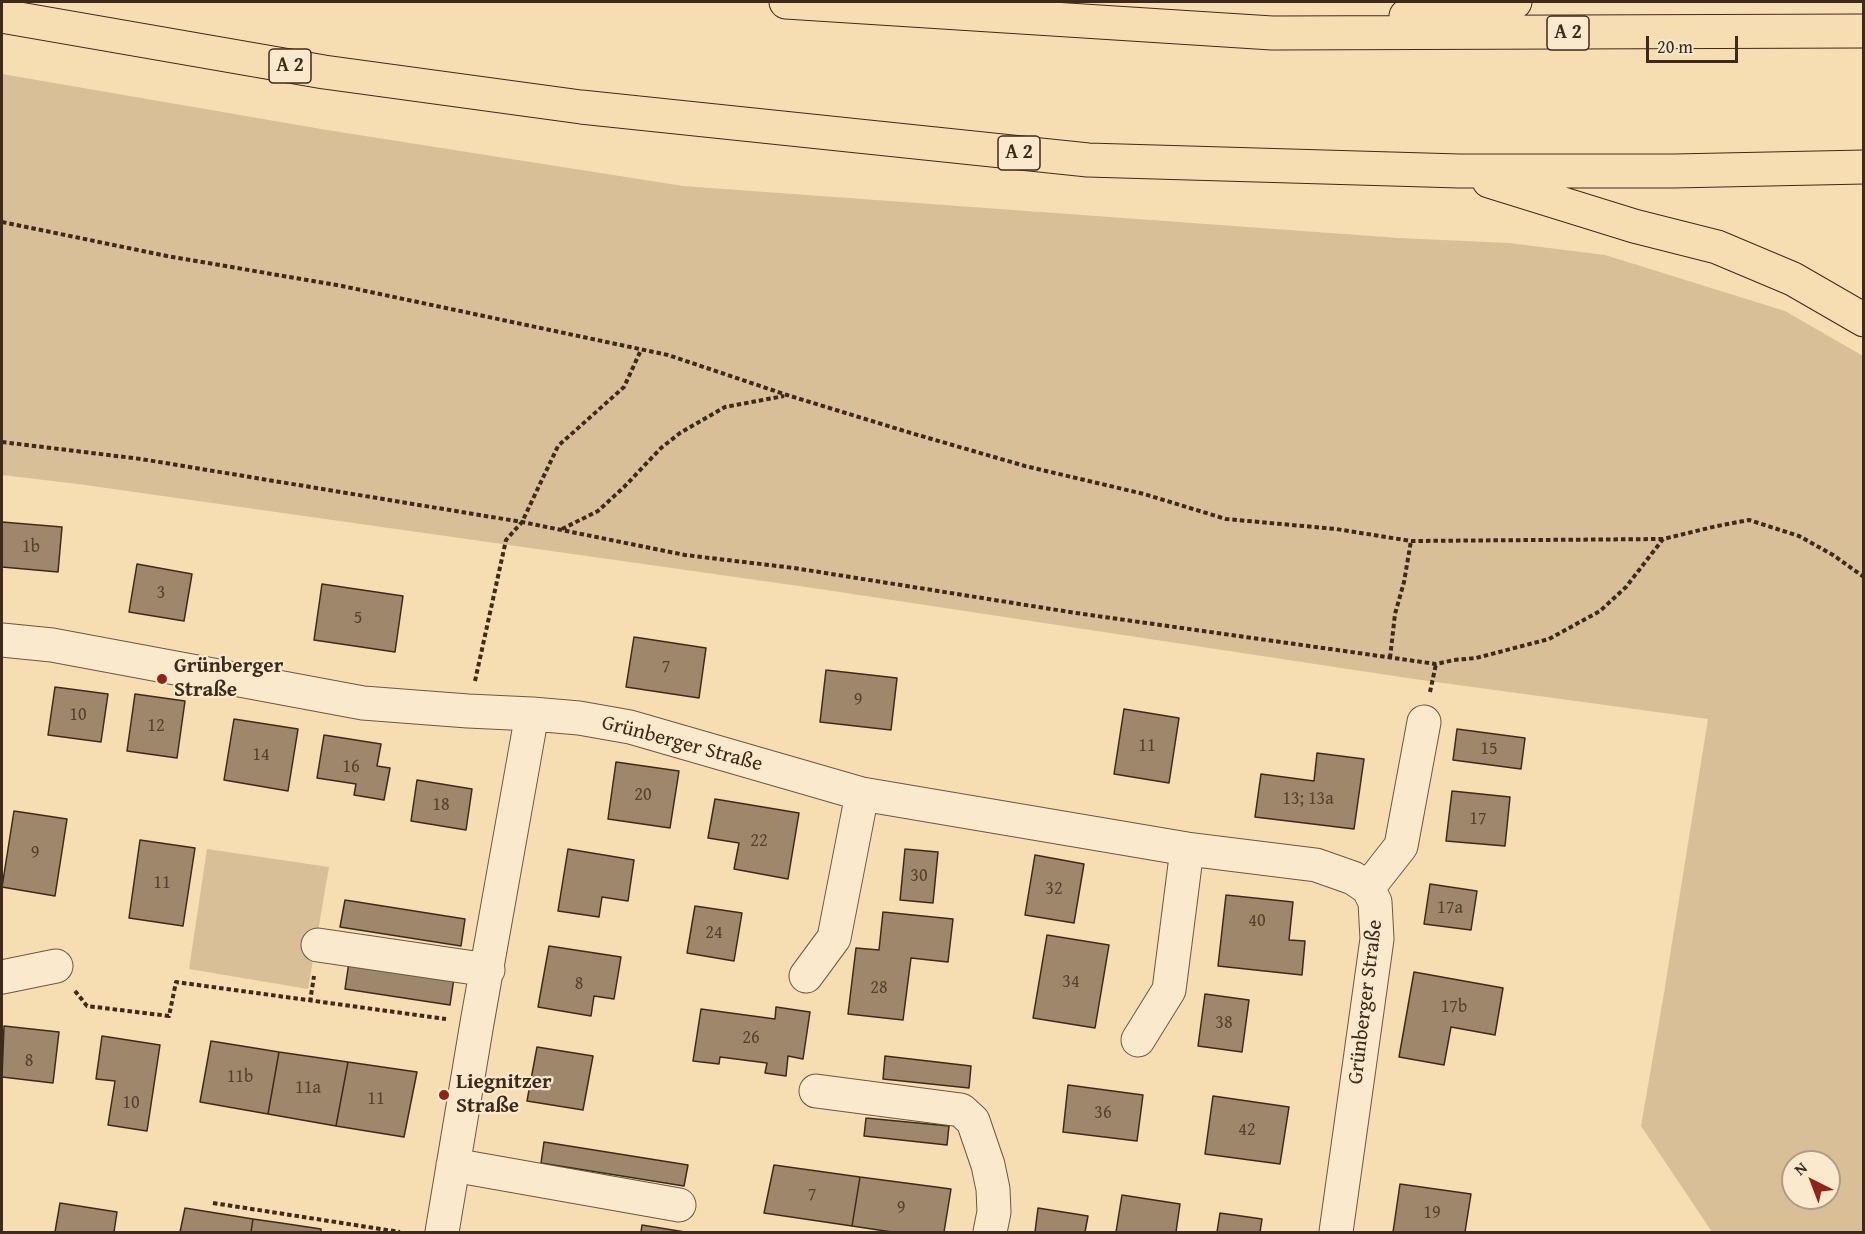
<!DOCTYPE html>
<html>
<head>
<meta charset="utf-8">
<style>
	body { margin:0 }
	#map { position:relative; width:1865px; height:1234px; overflow:hidden; background:#f7ddb2; font-family:"Gentium Book Plus",serif }
	canvas { display:block }
	.frame { position:absolute; inset:0; border:3px solid #3e2a1b; pointer-events:none }
	.north { position:absolute; left:1781px; top:1150px; width:60px; height:60px; box-sizing:border-box; background:#fae9cd; border:2px solid #af9d86; border-radius:50%; rotate:318deg; font-size:16px; font-weight:700; line-height:24px; text-align:center; color:#3e2a1b }
	.north::after { content:''; display:block; margin:auto; width:21px; height:27px; background:#8f2418; clip-path:polygon(50% 0,100% 100%,50% 72%,0 100%) }
	.scale { position:absolute; left:1646px; top:36px; width:92px; height:27px; box-sizing:border-box; border:3px solid #3e2a1b; border-top:0; padding-left:8px; font-size:18px; line-height:21px; white-space:nowrap; color:#3e2a1b; -webkit-text-stroke:4px #fae9cd; paint-order:stroke }
</style>
</head>
<body>
<div id="map">
<canvas width="1865" height="1234"></canvas>
<div class="frame"></div>
<div class="north">N</div>
<div class="scale">20 m</div>
</div>
<script>
const ctx = document.querySelector('canvas').getContext('2d');
ctx.lineJoin = 'round';
function paint(path, color) {
  ctx.fillStyle = color;
  ctx.fill(path, 'evenodd');
}
function poly(rows) {
  const path = new Path2D();
  for (const r of rows) {
    path.moveTo(r[0], r[1]);
    for (let i = 2; i < r.length; i += 2) path.lineTo(r[i], r[i + 1]);
  }
  return path;
}
function trace(path, color, width, dash) {
  ctx.strokeStyle = color;
  ctx.lineWidth = width;
  ctx.lineCap = dash ? 'butt' : 'round';
  ctx.setLineDash(dash || []);
  ctx.stroke(path);
}
function write(font, color, halo, rows, align = 'center') {
  ctx.font = font + ' "Gentium Book Plus",serif';
  ctx.lineWidth = 4.5;
  ctx.setLineDash([]);
  ctx.textBaseline = 'middle';
  ctx.strokeStyle = halo;
  ctx.fillStyle = color;
  for (const [text, x, y, turn = 0] of rows) {
    ctx.save();
    ctx.translate(x, y);
    ctx.rotate((+turn || 0) * Math.PI / 180);
    ctx.textAlign = isNaN(turn) ? turn : align;
    if (halo) ctx.strokeText(text, 0, 0);
    ctx.fillText(text, 0, 0);
    ctx.restore();
  }
}
paint(poly([
	[2,74,327,130,683,186,1399,238,1509,243,1605,255,1785,311,1863,356,1863,1232,1712,1232,1641,1126,1664,993,1708,719,1414,679,813,588,78,484,2,475],
	[1793,1162,1829,1162,1829,1198,1793,1198],
	[207,849,329,867,308,989,189,969]
]), '#d8bf98');
const building = poly([
	[2,522,62,527,58,572,2,567,2,522],
	[137,564,192,574,184,621,129,612,137,564],
	[322,584,403,596,395,652,314,640,322,584],
	[634,637,706,648,699,698,626,687,634,637],
	[826,670,897,678,891,730,820,722,826,670],
	[55,687,108,694,101,742,48,735,55,687],
	[135,694,185,701,177,758,127,751,135,694],
	[1124,709,1179,718,1169,783,1114,774,1124,709],
	[234,719,298,729,288,791,224,780,234,719],
	[1457,729,1525,738,1521,769,1453,760,1457,729],
	[324,735,381,744,377,766,390,768,384,800,354,795,356,784,317,778,324,735],
	[1317,753,1364,759,1354,829,1255,817,1261,774,1314,781,1317,753],
	[616,762,679,771,670,828,608,819,616,762],
	[417,780,472,789,466,830,411,821,417,780],
	[1452,791,1510,797,1505,846,1446,841,1452,791],
	[715,799,799,813,788,879,734,869,739,843,708,838,715,799],
	[14,811,67,819,55,896,2,887,14,811],
	[140,840,195,848,183,926,129,918,140,840],
	[568,849,634,860,628,901,602,897,599,917,558,911,568,849],
	[905,849,938,852,933,903,900,900,905,849],
	[1035,855,1084,864,1074,923,1025,915,1035,855],
	[1430,884,1477,891,1471,930,1424,924,1430,884],
	[1226,895,1293,902,1289,940,1305,941,1302,975,1218,966,1226,895],
	[345,900,465,919,461,946,340,927,345,900],
	[695,906,742,913,734,961,687,953,695,906],
	[883,912,953,919,948,962,911,958,903,1020,848,1014,856,948,879,950,883,912],
	[1047,935,1109,945,1095,1028,1033,1018,1047,935],
	[549,946,621,957,614,999,594,996,591,1016,538,1007,549,946],
	[349,962,454,978,450,1005,345,989,349,962],
	[1414,972,1503,988,1495,1035,1451,1027,1444,1065,1399,1057,1414,972],
	[1205,994,1249,1000,1242,1052,1198,1046,1205,994],
	[776,1007,810,1012,803,1059,788,1056,786,1076,765,1073,767,1063,720,1057,719,1064,693,1061,701,1009,775,1019,776,1007],
	[4,1026,59,1032,53,1083,2,1077,4,1026],
	[102,1036,160,1045,147,1131,108,1125,115,1081,96,1079,102,1036],
	[211,1041,279,1052,268,1114,200,1102,211,1041],
	[537,1047,593,1056,583,1110,527,1101,537,1047],
	[279,1052,348,1062,336,1126,268,1114,279,1052],
	[885,1056,971,1066,969,1088,883,1079,885,1056],
	[348,1062,417,1072,404,1137,336,1126,348,1062],
	[1068,1085,1143,1095,1137,1141,1063,1132,1068,1085],
	[1213,1096,1289,1107,1280,1164,1205,1154,1213,1096],
	[866,1118,949,1126,947,1145,864,1136,866,1118],
	[544,1142,688,1165,684,1186,541,1163,544,1142],
	[774,1165,860,1177,852,1226,764,1213,774,1165],
	[860,1177,951,1189,944,1232,892,1232,852,1226,860,1177],
	[1400,1184,1471,1194,1465,1232,1393,1232,1400,1184],
	[1122,1195,1180,1204,1176,1232,1116,1232,1122,1195],
	[60,1203,117,1212,114,1232,55,1232,60,1203],
	[185,1208,253,1219,251,1232,180,1232,185,1208],
	[1038,1208,1088,1216,1085,1232,1035,1232,1038,1208],
	[1220,1213,1262,1219,1260,1232,1217,1232,1220,1213],
	[253,1219,281,1223,321,1229,321,1232,251,1232,253,1219],
	[642,1225,685,1232,641,1232,642,1225]
]);
paint(building, '#9e876a');
trace(building, '#3e2a1b', 1.5);
const minor = poly([
	[2,640,52,645,363,703,468,711,532,714,579,718,630,727,862,794,1187,849,1316,865,1353,878,1368,888,1375,902,1377,939,1336,1232],
	[1368,888,1401,846,1424,722],
	[318,945,488,970],
	[806,976,834,938,862,794],
	[2,977,56,966],
	[1138,1040,1169,990,1187,849],
	[816,1091,961,1110,973,1121,988,1165,993,1189,994,1212,990,1232],
	[453,1165,679,1205],
	[442,1232,477,1023,532,714]
]);
const highway = poly([
	[786,2,1272,33,1864,31],
	[2,16,324,72,581,107,1088,160,1459,171,1674,171,1864,167],
	[1406,16,1515,2],
	[1489,181,1634,226,1717,247,1793,279,1864,320]
]);
trace(minor, '#6c5741', 35);
trace(highway, '#3e2a1b', 35);
trace(poly([
	[2,222,167,256,342,286,668,355,787,395,911,433,1025,466,1144,494,1226,519,1336,529,1411,541,1662,539],
	[2,442,141,459,522,522,685,555,794,568,1076,613,1436,664,1454,660,1476,658,1549,639,1600,611,1626,587,1663,539,1717,526,1749,520,1799,536,1833,555,1864,577],
	[562,529,598,511,624,487,661,448,680,433,725,407,784,396],
	[1390,658,1395,614,1404,582,1411,541],
	[475,681,506,540,522,522,558,446,624,387,641,350],
	[1430,692,1436,664],
	[75,991,87,1006,169,1016,176,982,446,1019],
	[310,1002,314,976],
	[213,1203,400,1232]
]), '#3e2a1b', 4, [4.5, 3]);
trace(minor, '#fae9cd', 33);
trace(highway, '#f7ddb2', 33);
for (const [x, y, r, color] of [
	[162,679,6,"#8f2418"],
	[444,1095,6,"#8f2418"]
]) {
  const dot = new Path2D();
  dot.arc(x, y, r, 0, 2 * Math.PI);
  ctx.fillStyle = color;
  ctx.fill(dot);
  trace(dot, '#fae9cd', 2);
}
write('18px', '#56412f', null, [
	["1b",31,547],
	["3",161,593],
	["5",358,618],
	["7",666,667],
	["9",858,700],
	["10",78,715],
	["12",156,726],
	["11",1147,746],
	["15",1489,749],
	["14",261,755],
	["16",351,767],
	["20",643,795],
	["13; 13a",1308,799],
	["18",441,805],
	["17",1478,819],
	["22",759,841],
	["9",35,853],
	["30",919,876],
	["11",162,883],
	["32",1054,889],
	["17a",1450,908],
	["40",1257,921],
	["24",714,933],
	["34",1071,982],
	["8",579,984],
	["28",879,988],
	["17b",1454,1007],
	["38",1224,1023],
	["26",751,1038],
	["8",29,1061],
	["11b",240,1077],
	["11a",308,1088],
	["11",376,1099],
	["10",131,1103],
	["36",1103,1113],
	["42",1247,1130],
	["7",812,1195],
	["9",901,1208],
	["19",1432,1213]
]);
for (const [x, y, w] of [
	[1568,33,42],
	[290,66,42],
	[1019,153,42]
]) {
  const box = new Path2D();
  box.roundRect(x - w / 2, y - 17, w, 34, 4.5);
  ctx.fillStyle = '#fae9cd';
  ctx.fill(box);
  trace(box, '#3e2a1b', 1.5);
}
write('bold 20px', '#3e2a1b', null, [
	["A 2",1568,33],
	["A 2",290,66],
	["A 2",1019,153]
]);
write('bold 21px', '#3e2a1b', '#fae9cd', [
	["Grünberger",174,667],
	["Straße",174,691],
	["Liegnitzer",456,1083],
	["Straße",456,1107]
], 'left');
write('21px', '#3e2a1b', '#fae9cd', [
	["Grünberger Straße",682,744,15],
	["Grünberger Straße",1366,1002,-83]
]);
</script>
</body>
</html>
